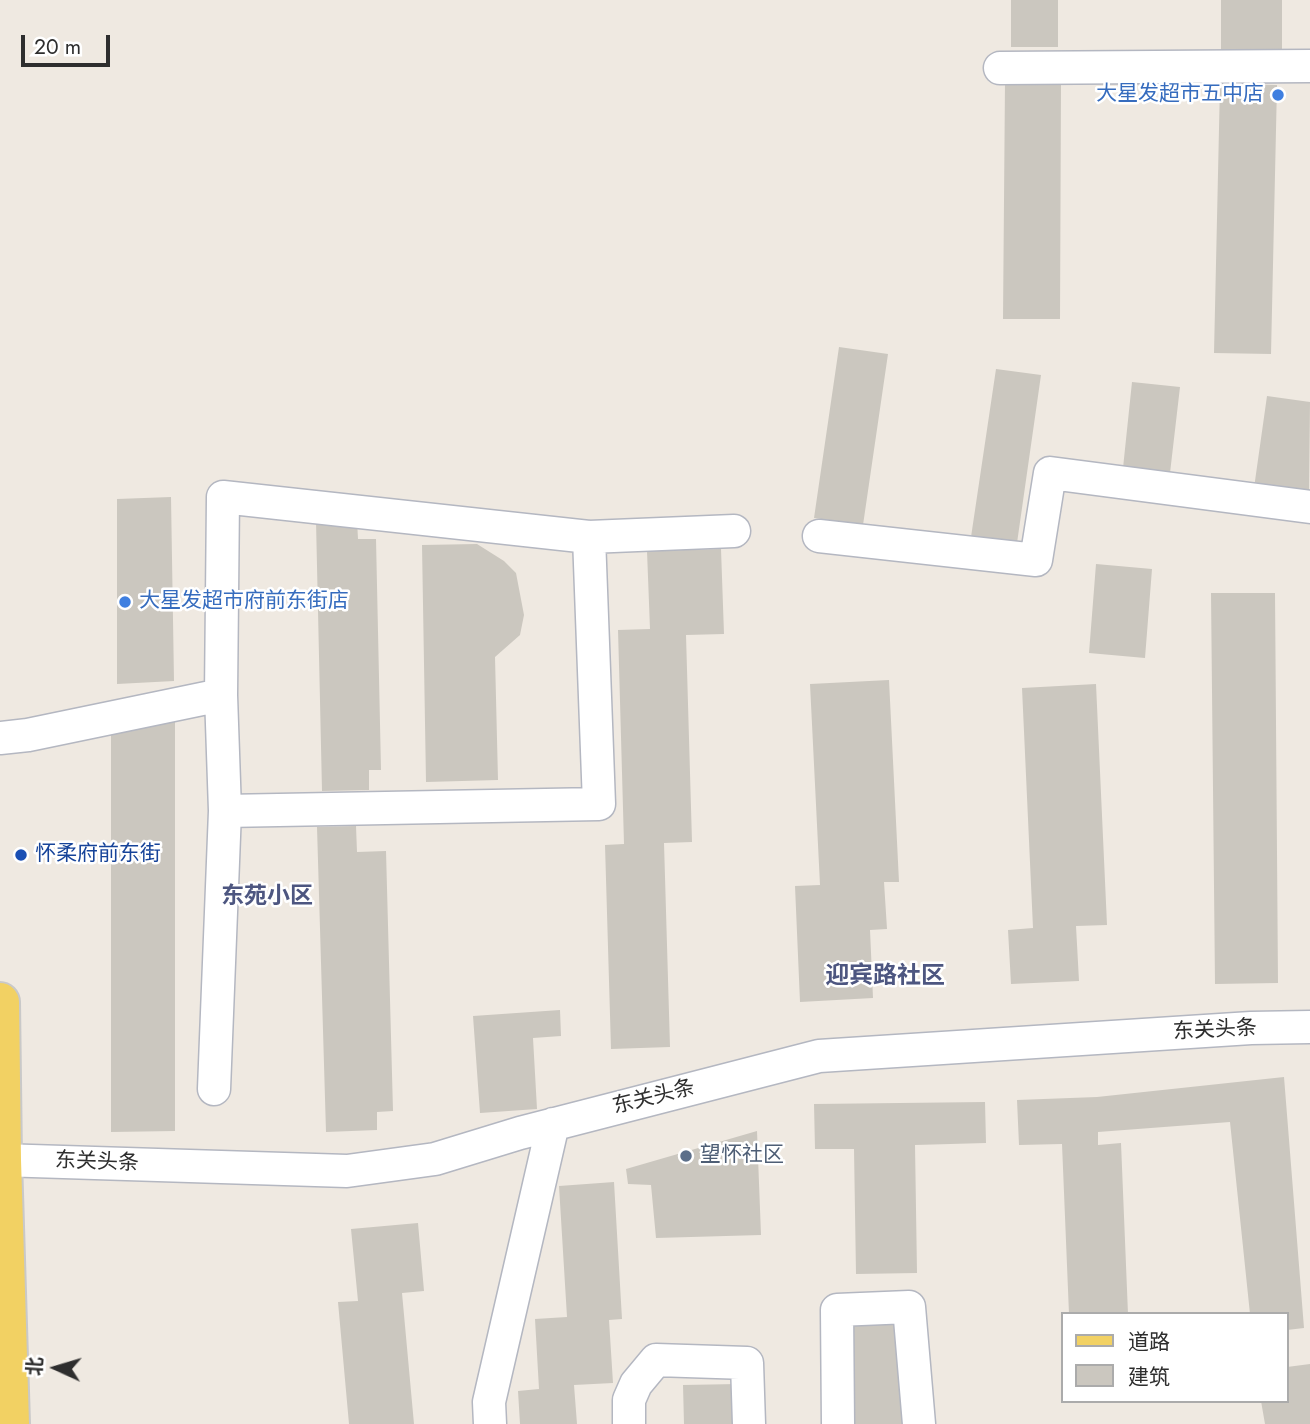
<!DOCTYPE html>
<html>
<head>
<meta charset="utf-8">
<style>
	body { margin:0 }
	#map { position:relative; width:1310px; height:1424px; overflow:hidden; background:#efe9e1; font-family:Jost,"Noto Sans SC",sans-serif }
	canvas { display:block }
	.legend { position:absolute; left:1061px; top:1312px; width:228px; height:91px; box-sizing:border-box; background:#fff; border:2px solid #ababab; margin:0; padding:9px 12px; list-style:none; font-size:21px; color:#2e2e2e }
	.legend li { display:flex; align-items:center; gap:14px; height:35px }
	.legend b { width:35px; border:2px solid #ababab }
	.north { position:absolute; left:21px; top:1333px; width:70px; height:70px; -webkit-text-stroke:5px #fff; paint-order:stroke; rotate:274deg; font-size:19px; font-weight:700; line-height:28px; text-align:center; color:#2e2e2e }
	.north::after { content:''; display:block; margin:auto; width:24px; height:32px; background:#2e2e2e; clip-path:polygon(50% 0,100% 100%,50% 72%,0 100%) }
	.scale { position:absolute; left:21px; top:35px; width:89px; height:32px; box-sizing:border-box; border:4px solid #2e2e2e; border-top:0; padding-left:9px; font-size:21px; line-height:24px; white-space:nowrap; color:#2e2e2e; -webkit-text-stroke:5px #fff; paint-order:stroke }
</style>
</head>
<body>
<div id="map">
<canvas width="1310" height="1424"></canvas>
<ul class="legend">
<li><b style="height:9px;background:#f2d163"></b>道路</li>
<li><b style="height:19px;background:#cbc7bf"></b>建筑</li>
</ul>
<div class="north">北</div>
<div class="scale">20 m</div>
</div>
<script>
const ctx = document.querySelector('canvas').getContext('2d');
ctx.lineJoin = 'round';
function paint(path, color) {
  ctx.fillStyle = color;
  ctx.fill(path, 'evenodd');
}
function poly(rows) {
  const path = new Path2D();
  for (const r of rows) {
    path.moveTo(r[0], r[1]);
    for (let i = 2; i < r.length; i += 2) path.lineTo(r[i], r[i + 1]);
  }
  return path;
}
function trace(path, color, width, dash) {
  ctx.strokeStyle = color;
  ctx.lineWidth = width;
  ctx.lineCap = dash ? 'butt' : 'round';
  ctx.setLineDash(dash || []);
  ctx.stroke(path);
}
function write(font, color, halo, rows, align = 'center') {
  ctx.font = font + ' Jost,"Noto Sans SC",sans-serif';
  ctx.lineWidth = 5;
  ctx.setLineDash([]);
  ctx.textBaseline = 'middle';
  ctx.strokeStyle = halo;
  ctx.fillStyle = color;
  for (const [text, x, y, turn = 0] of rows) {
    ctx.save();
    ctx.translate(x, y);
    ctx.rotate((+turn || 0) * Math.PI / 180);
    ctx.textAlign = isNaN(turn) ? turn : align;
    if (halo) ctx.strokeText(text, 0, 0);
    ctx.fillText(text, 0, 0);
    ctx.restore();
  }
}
paint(poly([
	[1011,0,1058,0,1058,47,1011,47],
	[1221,0,1282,0,1282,50,1221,50],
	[1005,82,1061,82,1060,319,1003,319],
	[1220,84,1277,85,1271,354,1214,353],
	[839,347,888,354,863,525,814,518],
	[996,369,1041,375,1017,543,971,537],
	[1132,382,1180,387,1170,473,1123,468],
	[1267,396,1310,402,1309,496,1254,488],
	[171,497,174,681,117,684,117,499],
	[357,520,358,539,376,539,381,770,369,770,369,790,322,791,316,521],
	[477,544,504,561,516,573,524,615,520,635,495,657,498,780,426,782,422,545],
	[721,549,724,634,686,635,692,842,664,843,670,1047,611,1049,605,845,624,844,618,630,650,629,647,551],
	[1096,564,1152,569,1145,658,1089,653],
	[1211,593,1275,593,1278,983,1215,984],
	[889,680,899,882,884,882,887,929,870,930,873,998,800,1002,795,886,820,885,810,684],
	[1096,684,1107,925,1076,926,1079,981,1011,984,1008,930,1033,928,1022,688],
	[111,722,175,722,175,1131,111,1132],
	[356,826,357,852,386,851,393,1111,377,1112,377,1130,326,1132,317,827],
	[560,1010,561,1036,533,1038,537,1109,480,1113,473,1016],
	[1284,1077,1304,1328,1287,1330,1287,1314,1250,1314,1230,1122,1098,1132,1098,1145,1121,1143,1128,1314,1069,1314,1062,1144,1019,1145,1017,1100,1097,1097],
	[985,1102,986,1143,915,1145,917,1273,856,1274,854,1149,815,1149,814,1104],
	[757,1131,761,1235,656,1238,651,1185,628,1184,626,1169],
	[614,1182,622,1319,609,1320,613,1383,574,1385,577,1424,520,1424,518,1391,539,1389,535,1319,567,1317,559,1186],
	[418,1223,424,1291,402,1293,414,1424,349,1424,338,1302,358,1301,351,1229],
	[902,1323,904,1424,851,1424,849,1324],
	[1310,1364,1310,1424,1265,1424,1261,1401,1287,1401,1287,1367],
	[738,1384,739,1424,684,1424,683,1385]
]), '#cbc7bf');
const minor = poly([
	[1000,68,1310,66],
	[819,536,1036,560,1050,473,1310,507],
	[0,738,28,735,221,695],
	[225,811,599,804,589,537],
	[214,1089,225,811,221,695,223,497,589,537,734,531],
	[0,1160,347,1171,435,1159,520,1133,819,1056,1251,1028,1310,1027],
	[490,1424,489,1402,553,1124],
	[629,1424,629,1400,636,1384,656,1360,747,1363,749,1424],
	[838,1424,837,1310,909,1307,919,1424]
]);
const major = poly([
	[0,1002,2,1160,10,1424]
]);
trace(minor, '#b4b7c1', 35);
trace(major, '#c9c9c9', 42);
trace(minor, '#fff', 32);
trace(major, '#f2d163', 38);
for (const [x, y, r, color] of [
	[1278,95,7,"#3f7fe0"],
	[125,602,7,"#3f7fe0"],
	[21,855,7,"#1a4fb4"],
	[686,1156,7,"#5c6f8a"]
]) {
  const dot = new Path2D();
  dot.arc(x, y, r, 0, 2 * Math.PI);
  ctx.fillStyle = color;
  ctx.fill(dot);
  trace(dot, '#fff', 2.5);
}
write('21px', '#366cbe', '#fff', [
	["大星发超市五中店",1264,95],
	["大星发超市府前东街店",139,602,"left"]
], 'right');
write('21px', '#164399', '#fff', [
	["怀柔府前东街",35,855]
], 'left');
write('21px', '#2e2e2e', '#fff', [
	["东关头条",1215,1031,-3],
	["东关头条",654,1098,-14],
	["东关头条",97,1163,2]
]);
write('21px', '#4e5e75', '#fff', [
	["望怀社区",700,1156]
], 'left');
write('bold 23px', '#4d5680', '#fff', [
	["东苑小区",267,897]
]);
write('bold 24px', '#4d5680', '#fff', [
	["迎宾路社区",885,977]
]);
</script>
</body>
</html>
